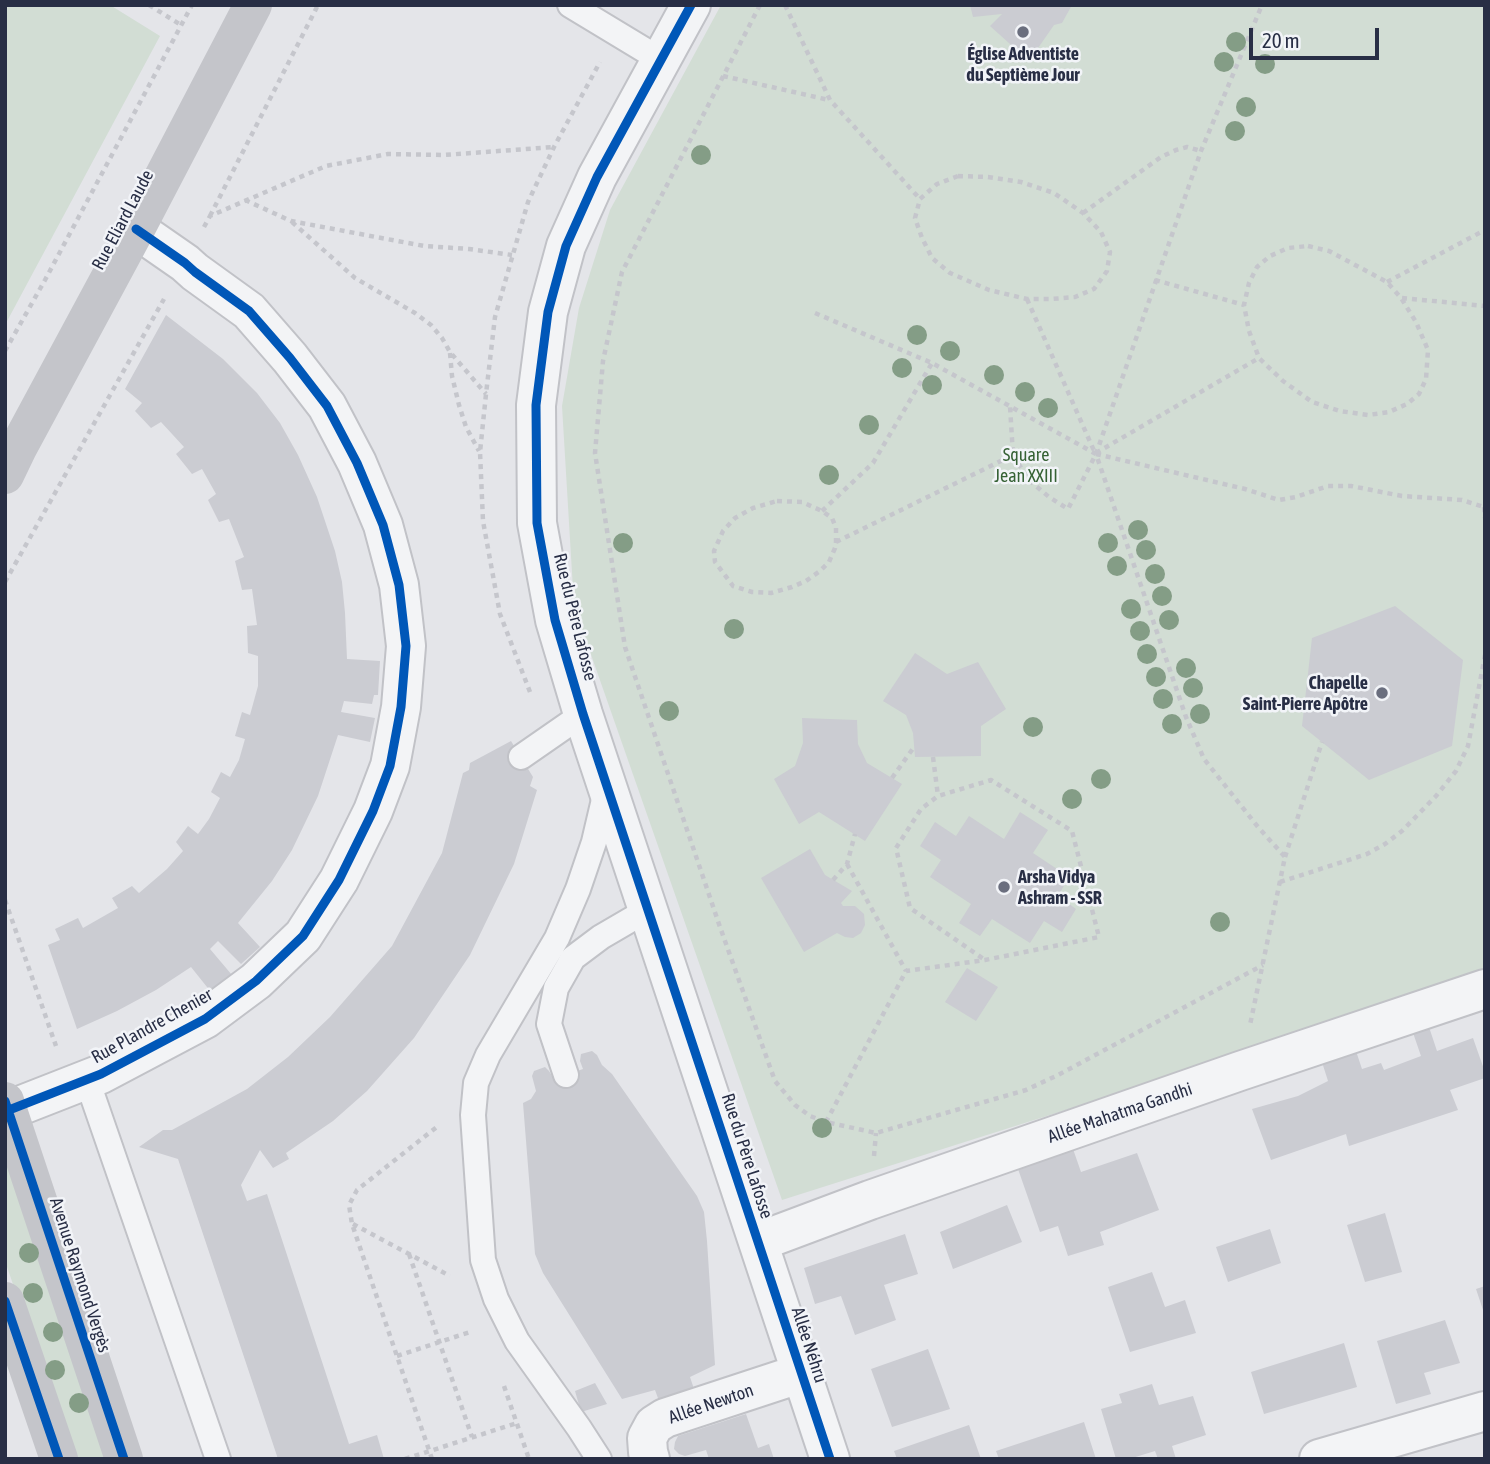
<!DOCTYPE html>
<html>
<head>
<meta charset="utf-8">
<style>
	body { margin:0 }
	#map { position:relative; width:1490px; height:1464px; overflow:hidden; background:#e4e5e9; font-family:"Asap Condensed",sans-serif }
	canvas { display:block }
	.frame { position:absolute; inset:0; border:7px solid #282e45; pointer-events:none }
	.scale { position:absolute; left:1249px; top:28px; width:130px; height:32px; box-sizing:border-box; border:4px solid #282e45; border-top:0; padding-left:9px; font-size:21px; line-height:24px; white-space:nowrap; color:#282e45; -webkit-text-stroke:5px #f2f4f8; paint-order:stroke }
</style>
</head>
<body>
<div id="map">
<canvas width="1490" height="1464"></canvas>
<div class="frame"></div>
<div class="scale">20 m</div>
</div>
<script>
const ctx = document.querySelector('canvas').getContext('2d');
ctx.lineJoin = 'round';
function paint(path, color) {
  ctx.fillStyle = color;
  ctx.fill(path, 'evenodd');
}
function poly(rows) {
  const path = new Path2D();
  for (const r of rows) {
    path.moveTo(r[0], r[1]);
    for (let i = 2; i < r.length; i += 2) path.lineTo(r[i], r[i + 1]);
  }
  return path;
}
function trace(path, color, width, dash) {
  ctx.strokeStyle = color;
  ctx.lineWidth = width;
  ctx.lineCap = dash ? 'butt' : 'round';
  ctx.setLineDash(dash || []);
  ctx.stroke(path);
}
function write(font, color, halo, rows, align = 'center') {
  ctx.font = font + ' "Asap Condensed",sans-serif';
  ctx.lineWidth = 5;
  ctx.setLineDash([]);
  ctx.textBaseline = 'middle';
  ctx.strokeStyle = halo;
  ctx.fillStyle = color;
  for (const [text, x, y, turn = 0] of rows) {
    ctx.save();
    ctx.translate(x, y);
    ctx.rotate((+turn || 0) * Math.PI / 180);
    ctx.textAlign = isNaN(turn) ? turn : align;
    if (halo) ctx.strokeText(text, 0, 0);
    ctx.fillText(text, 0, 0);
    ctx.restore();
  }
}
paint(poly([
	[5,5,110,5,160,36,5,325],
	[721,5,1485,5,1485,977,782,1200,574,606,562,406,579,308,610,210],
	[5,1151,110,1459,73,1459,5,1261]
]), '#d2ddd4');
paint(poly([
	[970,5,1072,5,1062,23,1054,25,1029,61,990,26,1002,14,973,17],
	[166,315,223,359,257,393,280,423,298,455,317,497,335,551,342,582,345,613,347,659,380,661,378,695,374,695,372,704,344,701,341,712,375,718,370,742,338,735,318,796,292,850,272,881,238,923,260,947,241,964,218,941,210,949,232,975,211,992,191,967,156,990,117,1011,77,1029,48,945,60,940,55,929,78,918,83,928,118,908,112,898,132,886,139,893,167,869,183,851,176,842,188,826,198,834,209,819,220,798,211,792,221,772,230,777,239,760,245,739,235,736,242,712,250,715,258,686,258,656,248,653,247,626,257,625,252,589,242,590,235,561,244,557,229,519,219,522,208,500,216,494,202,469,192,474,176,454,184,447,161,422,151,428,135,411,142,403,125,389],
	[1395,606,1463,660,1452,746,1369,780,1302,726,1312,638],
	[915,653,947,674,978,662,1006,709,981,726,981,756,915,757,913,733,906,715,883,701],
	[802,718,857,720,858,744,867,763,902,784,865,841,819,812,799,824,774,779,795,766,803,743],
	[511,741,533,777,530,786,537,790,514,864,470,955,414,1038,367,1091,333,1121,286,1153,289,1159,273,1168,260,1150,241,1185,247,1201,267,1194,349,1444,377,1435,384,1459,278,1459,178,1159,139,1147,163,1130,172,1130,247,1089,288,1057,330,1017,392,946,442,853,463,773,469,770,470,763],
	[1020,812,1048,830,1033,853,1069,877,1058,896,1076,909,1062,932,1044,921,1030,943,992,919,980,936,959,923,971,904,930,877,941,860,920,846,935,822,956,836,969,816,1004,839],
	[810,849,825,875,852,891,841,903,843,906,855,906,864,914,865,925,861,933,853,938,845,937,837,933,804,952,761,878],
	[967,968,998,987,976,1021,945,1002],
	[1427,1021,1437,1051,1473,1038,1480,1058,1485,1072,1485,1078,1450,1090,1458,1110,1349,1146,1346,1134,1271,1160,1252,1109,1298,1096,1328,1081,1321,1059,1355,1048,1362,1069,1381,1063,1384,1070,1421,1056,1411,1027],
	[592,1051,597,1055,602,1065,612,1074,697,1196,704,1212,707,1241,715,1365,690,1377,694,1389,659,1401,655,1390,622,1399,543,1273,535,1254,523,1103,531,1099,536,1091,532,1076,534,1071,545,1067,549,1071,554,1079,583,1069,580,1061,581,1054],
	[1073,1149,1081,1172,1137,1153,1159,1210,1100,1232,1104,1245,1068,1256,1058,1226,1040,1232,1018,1169],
	[1007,1205,1022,1242,953,1269,940,1232],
	[1385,1213,1402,1272,1365,1282,1347,1225],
	[1270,1229,1281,1263,1228,1282,1216,1247],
	[905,1234,918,1274,884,1285,896,1320,855,1335,841,1296,815,1304,804,1268],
	[1152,1272,1165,1307,1185,1300,1196,1333,1130,1352,1108,1287],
	[1485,1286,1485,1313,1484,1313,1476,1289],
	[1445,1320,1460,1363,1424,1373,1431,1394,1396,1404,1377,1341],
	[1344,1343,1357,1387,1264,1414,1251,1372],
	[928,1349,950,1409,892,1427,871,1369],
	[595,1383,607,1404,581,1412,575,1391],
	[1152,1384,1159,1405,1193,1396,1206,1435,1172,1446,1176,1459,1158,1459,1155,1451,1129,1459,1116,1459,1101,1409,1122,1403,1119,1394],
	[746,1414,758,1448,769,1444,774,1459,709,1459,706,1450,685,1456,679,1454,674,1449,675,1442,678,1436],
	[1084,1422,1096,1459,999,1459,996,1451],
	[969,1425,981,1459,897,1459,894,1451]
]), '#cbccd2');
const service = poly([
	[570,5,661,60],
	[521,757,583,714],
	[566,1075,549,1024,556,988,573,958,601,937,649,909],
	[87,1080,218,1459],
	[599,1459,579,1428,517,1341,496,1299,483,1260,473,1115,476,1083,488,1055,557,938,578,889,594,842,606,791]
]);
const minor = poly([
	[691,5,597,177,566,246,548,312,536,405,537,523,555,620,583,714,830,1459],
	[9,1110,101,1074,205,1019,256,981,303,936,339,880,373,811,390,766,401,707,406,646,399,585,383,525,357,463,327,406,290,358,249,311,195,272,185,263,136,229],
	[758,1242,870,1200,1240,1071,1485,989],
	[650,1459,648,1452,647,1438,654,1425,665,1418,802,1373],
	[1319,1459,1485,1411]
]);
trace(service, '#c1c2c7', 28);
trace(minor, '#c1c2c7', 42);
trace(poly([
	[149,5,181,25],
	[760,5,622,272,603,361,595,453,625,647,720,927,775,1081,795,1105,810,1116,826,1122,876,1133,1026,1090,1058,1075,1263,965],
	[785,5,830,100,920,199],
	[723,76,829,100],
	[958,176,988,177,1021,182,1054,193,1083,213,1101,232,1110,252,1107,271,1094,289,1075,297,1052,299,1027,299,989,290,950,273,932,258,922,238,915,218,920,199,937,184,958,176],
	[245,200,291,221,424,246,469,249,512,255],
	[1083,213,1161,157,1176,150,1187,147,1201,151],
	[210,216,318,5],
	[292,222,355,278,415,313,431,325,442,338,450,352,486,394],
	[204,227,210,216,326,166,388,154,444,155,554,147],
	[1308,246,1329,251,1387,282,1401,298,1416,322,1428,350,1426,379,1419,394,1407,404,1389,412,1368,415,1340,411,1312,402,1283,381,1259,358,1249,331,1244,305,1249,283,1257,267,1270,256,1288,248,1308,246],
	[1155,280,1244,305],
	[1387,282,1485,230],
	[1402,298,1485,306],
	[1027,299,1095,453],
	[815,313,932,363,1096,454,1186,717,1204,759,1258,827,1285,857,1250,1025],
	[5,351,45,280,192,5],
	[450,353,452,376,459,405,466,427,479,451],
	[1096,453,1259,358],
	[1096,454,1245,489,1279,500,1296,497,1328,486,1351,486,1402,496,1462,500,1484,507],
	[1013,455,1029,480,1049,497,1068,509,1096,454,1201,151,1262,5],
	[777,501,802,502,822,511,832,518,836,528,836,542,835,548,829,562,820,571,806,581,792,587,771,593,752,592,733,586,715,562,714,551,723,531,735,518,753,508,777,501],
	[1484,507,1485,518],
	[822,511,873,463,932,363],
	[836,542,1013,455,1010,406],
	[5,582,164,299],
	[530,692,500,614,483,521,480,452,486,394,495,317,528,202,554,147,600,62],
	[933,757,938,796],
	[892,778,914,747],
	[1285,857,1322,742],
	[847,864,906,971],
	[833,880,847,864,855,834],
	[1280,882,1367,854,1385,844,1402,831,1436,796,1456,771,1468,746,1485,655],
	[5,900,56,1046],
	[826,1122,906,971,985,960,1099,937,1072,831,991,780,938,796,921,809,896,848,910,908,985,960],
	[874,1156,876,1133],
	[353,1224,450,1276],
	[409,1254,472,1437],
	[397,1356,473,1331],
	[504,1386,529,1459],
	[405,1459,517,1423],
	[432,1459,352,1224,349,1205,357,1190,438,1126]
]), '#c5c6cc', 4.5, [5, 5]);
trace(service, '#f3f4f6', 24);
trace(minor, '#f3f4f6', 38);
trace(poly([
	[5,475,18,448,136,229,253,5],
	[5,1101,124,1459],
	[5,1301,59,1459]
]), '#c4c5ca', 38);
trace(poly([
	[691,5,597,177,566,246,548,312,536,405,537,523,555,620,583,714,830,1459],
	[5,1101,124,1459],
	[9,1110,101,1074,205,1019,256,981,303,936,339,880,373,811,390,766,401,707,406,646,399,585,383,525,357,463,327,406,290,358,249,311,195,272,185,263,136,229],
	[5,1301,59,1459]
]), '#0057b8', 9);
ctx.fillStyle = '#849d86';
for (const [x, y] of [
	[1236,42],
	[1224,62],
	[1265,64],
	[1246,107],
	[1235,131],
	[701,155],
	[917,335],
	[950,351],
	[902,368],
	[994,375],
	[932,385],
	[1025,392],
	[1048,408],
	[869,425],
	[829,475],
	[1138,530],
	[623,543],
	[1108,543],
	[1146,550],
	[1117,566],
	[1155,574],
	[1162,596],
	[1131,609],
	[1169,620],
	[734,629],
	[1140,631],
	[1147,654],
	[1186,668],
	[1156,677],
	[1193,688],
	[1163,699],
	[669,711],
	[1200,714],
	[1172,724],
	[1033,727],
	[1101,779],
	[1072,799],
	[1220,922],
	[822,1128],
	[29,1253],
	[33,1293],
	[53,1332],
	[55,1370],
	[79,1403]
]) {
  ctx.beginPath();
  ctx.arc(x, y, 10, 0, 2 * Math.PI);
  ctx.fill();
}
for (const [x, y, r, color] of [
	[1023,32,7,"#6a6e7e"],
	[1382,693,7,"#6a6e7e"],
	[1004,887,7,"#6a6e7e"]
]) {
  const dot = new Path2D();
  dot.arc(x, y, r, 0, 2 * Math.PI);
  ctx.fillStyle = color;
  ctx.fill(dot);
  trace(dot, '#f2f4f8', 2.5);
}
write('bold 18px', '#282e45', '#f2f4f8', [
	["Église Adventiste",1023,54],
	["du Septième Jour",1023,75],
	["Chapelle",1368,683,"right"],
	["Saint-Pierre Apôtre",1368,704,"right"],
	["Arsha Vidya",1018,877,"left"],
	["Ashram - SSR",1018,898,"left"]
]);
write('18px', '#282e45', '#f2f4f8', [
	["Rue Eliard Laude",123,220,-62],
	["Rue du Père Lafosse",575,617,76],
	["Rue Plandre Chenier",152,1026,-29],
	["Allée Mahatma Gandhi",1120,1113,-19],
	["Rue du Père Lafosse",747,1156,72],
	["Avenue Raymond Vergès",80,1275,72],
	["Allée Néhru",809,1345,72],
	["Allée Newton",711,1404,-19]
]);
write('18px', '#366235', '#f2f4f8', [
	["Square",1026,455],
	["Jean XXIII",1026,476]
]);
</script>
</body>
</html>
